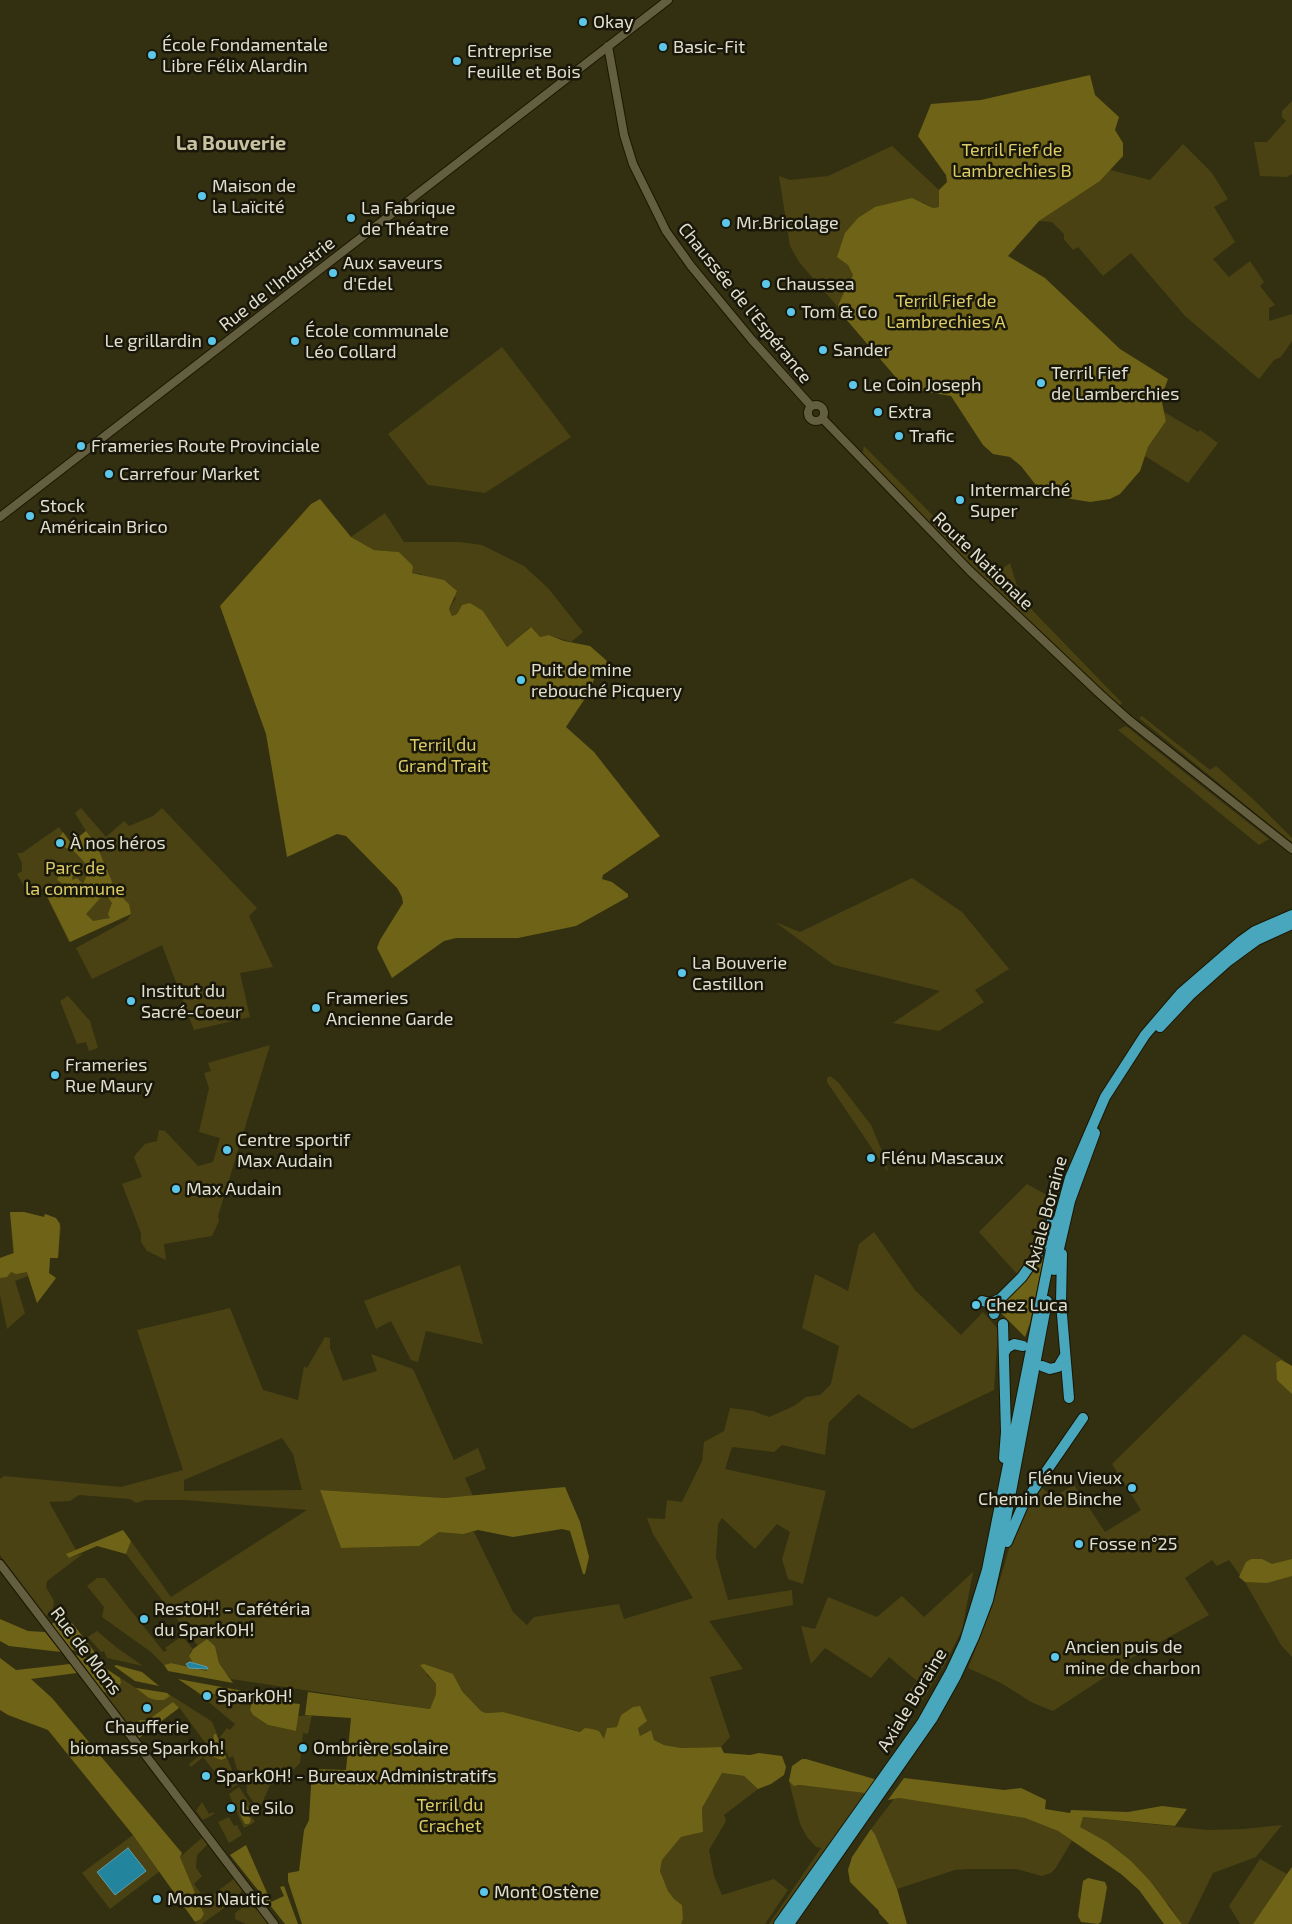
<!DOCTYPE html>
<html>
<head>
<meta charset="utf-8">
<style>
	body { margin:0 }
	canvas { display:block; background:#332f11 }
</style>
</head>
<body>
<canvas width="1292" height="1924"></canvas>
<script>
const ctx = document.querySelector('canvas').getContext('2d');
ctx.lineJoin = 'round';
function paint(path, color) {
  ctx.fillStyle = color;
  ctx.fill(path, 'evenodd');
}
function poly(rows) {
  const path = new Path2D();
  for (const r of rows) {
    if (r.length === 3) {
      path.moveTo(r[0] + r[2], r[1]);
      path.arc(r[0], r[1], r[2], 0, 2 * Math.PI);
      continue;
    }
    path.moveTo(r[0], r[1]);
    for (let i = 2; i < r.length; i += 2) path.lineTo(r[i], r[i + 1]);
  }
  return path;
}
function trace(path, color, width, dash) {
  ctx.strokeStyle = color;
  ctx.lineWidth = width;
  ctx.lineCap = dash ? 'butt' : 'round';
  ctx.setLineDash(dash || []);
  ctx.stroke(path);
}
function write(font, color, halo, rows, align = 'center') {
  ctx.font = font + ' "Exo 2",sans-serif';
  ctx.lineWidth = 5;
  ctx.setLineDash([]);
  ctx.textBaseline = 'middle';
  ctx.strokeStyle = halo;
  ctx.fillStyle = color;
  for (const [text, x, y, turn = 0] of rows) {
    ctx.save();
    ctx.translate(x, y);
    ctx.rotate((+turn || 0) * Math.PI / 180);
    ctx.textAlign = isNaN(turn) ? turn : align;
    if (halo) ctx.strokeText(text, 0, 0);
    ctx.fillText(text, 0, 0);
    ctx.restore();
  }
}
paint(poly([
	[1292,101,1292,174,1287,177,1260,176,1254,142,1267,142,1286,121,1282,117,1282,111],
	[1183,144,1212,173,1228,199,1214,207,1235,242,1213,259,1229,277,1250,261,1264,282,1260,286,1275,305,1269,308,1269,321,1292,314,1292,341,1281,357,1274,360,1259,379,1185,316,1131,253,1103,276,1078,247,1073,250,1064,239,1064,234,1052,222,1039,221,1100,181,1110,170,1150,180],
	[892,146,939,190,939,207,933,208,922,202,848,265,853,275,849,286,837,306,799,262,790,246,779,176,790,180,828,176],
	[502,347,571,437,485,493,428,485,388,434],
	[1164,412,1198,432,1200,430,1218,443,1188,483,1145,456,1148,447,1166,421],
	[864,446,958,541,995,574,1010,563,1018,589,1033,611,1122,703,1119,706,982,578,862,456],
	[385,513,404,542,459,542,482,545,524,566,548,588,583,632,571,642,549,635,540,637,530,627,507,647,483,611,462,605,457,614,452,616,449,609,456,598,421,574,412,573,399,552,374,550,351,537],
	[1142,716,1210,770,1216,766,1254,800,1292,838,1292,843,1139,718],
	[1126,726,1204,788,1269,839,1259,845,1118,730],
	[81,808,106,837,124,821,129,826,153,816,162,808,257,908,249,916,273,967,240,973,250,1017,194,1030,162,945,92,979,76,948,127,920,131,914,69,942,43,889,30,896,17,874,22,871,22,863,17,853,22,853,59,827,70,843,86,831,75,813],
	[912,878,962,912,1009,969,975,990,984,1002,939,1031,893,1023,940,991,834,965,775,922,800,932],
	[68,996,90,1021,98,1048,89,1051,86,1042,77,1044,60,1001],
	[270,1045,218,1216,219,1221,212,1236,164,1244,166,1260,147,1251,141,1242,141,1233,122,1184,142,1177,134,1157,136,1154,145,1144,157,1141,159,1130,165,1131,198,1166,213,1162,220,1138,199,1132,209,1088,204,1073,211,1071,208,1063],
	[830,1076,838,1082,871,1125,884,1156,888,1172,827,1082,827,1078],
	[1027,1184,1054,1199,1044,1232,1031,1258,1017,1274,979,1232],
	[10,1212,24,1212,44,1217,45,1214,55,1218,61,1227,58,1258,50,1258,49,1273,56,1278,37,1303,28,1276,15,1281,25,1313,7,1329,0,1295,0,1258,13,1253],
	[874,1232,915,1290,961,1335,983,1312,998,1329,994,1390,912,1429,858,1394,829,1422,825,1455,782,1445,774,1452,732,1447,725,1469,826,1491,803,1584,788,1579,782,1559,790,1532,777,1524,755,1549,722,1518,718,1524,716,1557,728,1600,792,1590,793,1605,709,1621,743,1669,710,1677,730,1737,721,1747,681,1748,664,1745,654,1740,650,1730,640,1736,633,1707,621,1715,618,1727,607,1728,605,1739,601,1737,503,1712,486,1713,481,1711,462,1691,453,1674,426,1674,436,1684,436,1694,430,1709,231,1679,219,1663,215,1646,207,1639,198,1646,126,1554,131,1541,171,1597,307,1510,185,1500,146,1500,136,1503,130,1499,79,1495,70,1501,49,1502,76,1550,67,1554,69,1558,84,1553,47,1581,46,1587,54,1601,53,1610,46,1616,0,1555,0,1479,4,1476,121,1487,183,1470,137,1330,230,1308,263,1390,298,1400,304,1366,307,1368,325,1337,330,1338,330,1348,343,1381,377,1371,371,1354,413,1369,454,1460,478,1448,486,1469,465,1478,473,1496,443,1498,320,1490,341,1548,419,1546,438,1532,474,1532,513,1612,527,1625,534,1617,619,1604,624,1619,693,1598,653,1534,647,1518,665,1519,667,1500,682,1502,702,1461,704,1442,724,1431,730,1408,753,1411,769,1417,794,1406,806,1397,820,1395,831,1384,839,1346,802,1328,815,1274,848,1291,859,1244],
	[282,1438,293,1454,302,1490,184,1491,184,1480],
	[460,1265,483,1344,426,1331,418,1362,411,1360,391,1321,376,1329,364,1301],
	[1244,1334,1292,1366,1292,1657,1281,1645,1245,1582,1229,1560,1217,1566,1212,1560,1185,1578,1209,1615,1110,1670,1108,1675,1053,1711,1033,1703,1001,1683,968,1668,992,1607,1011,1542,1030,1500,1040,1486,1053,1497,1074,1485,1105,1532,1141,1510,1112,1464],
	[973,1572,962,1630,945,1664,918,1707,901,1701,917,1681,889,1657,871,1678,825,1648,811,1664,801,1626,815,1629,828,1597,877,1617,902,1596,924,1617],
	[97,1578,105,1578,164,1652,167,1650,165,1648,182,1636,193,1649,190,1652,193,1663,208,1667,207,1671,171,1663,164,1665,151,1652,102,1617,104,1607,87,1586],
	[97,1631,116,1647,143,1666,107,1658,104,1651,101,1652,88,1637],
	[76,1655,102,1661,105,1668,136,1688,167,1693,208,1719,212,1722,238,1784,229,1790,203,1757,191,1767,189,1764,209,1748,179,1707,139,1738],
	[193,1689,202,1695,227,1693,245,1701,252,1701,250,1710,253,1715,268,1725,296,1731,298,1716,312,1715,308,1734,303,1733,300,1763,283,1780,270,1785,259,1810,247,1793,246,1775,237,1769,233,1756,229,1758,220,1737,227,1728,230,1730,235,1724],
	[722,1773,744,1776,758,1789,724,1815,726,1821,709,1850,714,1876,722,1895,774,1879,788,1890,765,1924,681,1924,683,1919,668,1891,660,1871,662,1860,681,1837,703,1832,702,1808],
	[789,1781,797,1786,800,1785,872,1794,779,1924,769,1924,821,1848,816,1847,807,1837,800,1824],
	[239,1787,253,1808,251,1816,255,1822,244,1828,229,1794],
	[899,1798,1025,1818,1058,1831,1072,1841,1055,1869,1051,1873,1042,1876,1016,1869,969,1869,955,1870,897,1889,875,1834,871,1829,894,1799],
	[202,1802,209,1814,213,1812,214,1814,203,1820,196,1811],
	[229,1817,234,1826,237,1825,242,1835,229,1843,218,1822],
	[1083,1817,1208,1830,1244,1829,1282,1825,1256,1857,1213,1873,1188,1924,1182,1924,1169,1905,1079,1827],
	[133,1835,160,1871,110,1909,82,1873],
	[204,1836,209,1843,197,1855,196,1868,202,1876,194,1884,206,1900,235,1878,242,1887,241,1892,238,1898,202,1924,195,1924,204,1914,180,1857],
	[1260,1859,1287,1874,1253,1924,1240,1924,1229,1906],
	[247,1904,256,1905,271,1924,246,1924,235,1919,235,1913]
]), '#4a4212');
paint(poly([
	[1090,75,1095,95,1119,117,1115,130,1123,143,1123,156,1100,181,1039,221,1008,256,1045,278,1120,349,1168,379,1161,398,1166,421,1148,447,1140,471,1120,494,1110,499,1090,502,1047,495,1035,484,1021,466,1010,457,993,454,983,445,951,396,905,388,839,311,838,305,853,275,848,265,837,257,845,233,858,218,875,207,912,198,933,208,939,207,939,190,947,182,946,175,918,136,931,104,981,100],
	[320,499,351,537,374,550,399,552,413,566,412,573,444,580,457,591,449,609,452,616,457,614,462,605,470,603,483,611,507,647,531,627,540,637,549,635,564,641,590,646,606,660,609,668,595,676,590,691,566,727,594,752,660,836,603,875,602,879,612,882,628,894,628,897,576,926,518,938,456,938,444,941,392,978,377,948,380,940,403,903,402,897,397,888,346,836,337,834,287,857,266,734,220,606,311,504],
	[86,831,96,844,116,891,129,904,131,914,70,942,47,896,67,892,65,885,57,880,61,872,73,872,72,880,77,878,83,884,88,873,93,872,75,852,64,847,59,838,63,832,71,843],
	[103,895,107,896,112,903,108,914,110,918,93,921,86,914],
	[10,1212,24,1212,44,1217,45,1214,56,1218,60,1224,58,1258,50,1258,49,1273,56,1278,37,1303,27,1272,16,1274,11,1272,7,1277,0,1278,0,1258,14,1253],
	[1046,1246,1030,1323,1025,1337,997,1309],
	[1281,1360,1292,1366,1292,1394,1277,1380,1276,1363],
	[565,1487,580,1522,589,1557,585,1574,583,1574,570,1531,562,1529,513,1537,478,1530,463,1534,439,1532,419,1546,341,1548,320,1490,444,1498],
	[123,1530,131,1541,126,1554,97,1546,69,1558,66,1554],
	[1251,1559,1262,1559,1272,1564,1292,1559,1292,1576,1267,1583,1245,1582,1239,1577,1246,1562],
	[59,1618,66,1619,73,1624,96,1654,72,1650,52,1624],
	[0,1619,28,1631,45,1632,61,1652,9,1646,0,1641],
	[207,1639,215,1646,219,1663,233,1683,168,1671,164,1665,171,1663,207,1671,208,1667,193,1663,189,1656,193,1649],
	[76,1655,102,1661,105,1668,120,1678,121,1683,117,1688,111,1692,104,1692],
	[0,1658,16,1670,70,1664,77,1673,31,1679,52,1698,182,1853,180,1857,204,1914,201,1919,195,1922,133,1835,48,1730,8,1715,0,1710],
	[424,1664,453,1674,462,1691,481,1711,486,1713,503,1712,580,1732,585,1728,592,1729,599,1731,604,1739,607,1728,617,1727,621,1715,633,1707,640,1706,647,1721,638,1728,640,1736,651,1730,654,1740,664,1745,681,1748,721,1747,724,1753,750,1755,759,1753,782,1756,786,1767,784,1775,771,1784,758,1789,744,1776,722,1773,702,1808,703,1832,681,1837,662,1860,660,1871,668,1891,674,1899,682,1905,683,1919,681,1924,302,1924,288,1881,288,1873,299,1871,304,1830,309,1820,312,1769,346,1770,351,1718,305,1715,308,1692,430,1709,436,1694,436,1684,420,1665],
	[116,1665,142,1672,159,1686,135,1681,114,1666],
	[178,1679,287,1699,290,1703,300,1704,296,1731,268,1725,253,1715,250,1710,252,1701,232,1698,227,1693,202,1695],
	[136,1688,167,1693,170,1696,164,1700,156,1700,149,1698],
	[173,1702,179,1708,139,1738,133,1723,141,1720,148,1720],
	[214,1734,216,1734,226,1758,221,1760,214,1757,211,1751],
	[802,1759,806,1759,881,1781,872,1794,800,1785,794,1786,789,1781,792,1766],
	[904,1778,1004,1790,1021,1788,1046,1800,1045,1809,1070,1813,1071,1810,1128,1812,1162,1806,1187,1809,1175,1826,1083,1817,1080,1827,1107,1842,1131,1861,1150,1881,1182,1924,1164,1924,1139,1890,1121,1874,1058,1831,1025,1818,899,1798,888,1800],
	[245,1804,250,1810,248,1814,251,1820,249,1824,245,1824,240,1814,241,1808],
	[871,1829,875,1834,897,1889,907,1924,889,1924,879,1913,879,1911,850,1882,848,1870,852,1857],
	[246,1845,271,1902,284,1896,280,1887,284,1886,298,1924,285,1924,230,1855],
	[1292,1867,1292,1924,1253,1924,1287,1874],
	[1088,1878,1105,1882,1107,1887,1101,1922,1098,1924,1081,1922,1078,1916,1083,1881]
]), '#6e6316');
const water = poly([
	[190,1662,207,1667,208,1669,189,1668,186,1664,190,1662],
	[128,1848,146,1871,115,1895,97,1872,128,1848]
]);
paint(water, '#23849e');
trace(water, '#5c9fac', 1);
const secondary = poly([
	[608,46,624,135,633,164,666,231,691,266,752,340,811,406],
	[816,413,8],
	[822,418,970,571,1100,694,1129,720,1292,849],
	[0,517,668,0],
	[0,1564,274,1924]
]);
const trunk = poly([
	[1160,1027,1190,995,1227,962,1257,940,1292,924],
	[1062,1254,1061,1303,1069,1398],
	[1054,1270,1070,1201,1095,1133],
	[982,1301,990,1303,1000,1299],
	[994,1314,1000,1299,1022,1277,1038,1254,1052,1221],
	[1003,1324,1006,1432,1004,1458],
	[1004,1353,1007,1348,1014,1344,1023,1346],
	[1042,1366,1050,1369,1058,1367,1064,1357],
	[1007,1542,1023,1505,1083,1418],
	[779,1924,922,1723,950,1673,965,1641,987,1570,1053,1240,1070,1178,1105,1097,1145,1035,1181,993,1241,941,1255,931,1292,915],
	[789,1924,932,1719,956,1676,974,1637,988,1600,1003,1534,1047,1301]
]);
trace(secondary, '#1b1600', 10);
trace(trunk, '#1b1600', 12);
trace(secondary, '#635e3f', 8);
trace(trunk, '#48a7bc', 10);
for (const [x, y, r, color] of [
	[583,22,5,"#5cc7e8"],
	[663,47,5,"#5cc7e8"],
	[152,55,5,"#5cc7e8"],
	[457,61,5,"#5cc7e8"],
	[202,196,5,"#5cc7e8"],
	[351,218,5,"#5cc7e8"],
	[726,223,5,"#5cc7e8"],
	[333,273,5,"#5cc7e8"],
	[766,284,5,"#5cc7e8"],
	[791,312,5,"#5cc7e8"],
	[212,341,5,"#5cc7e8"],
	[295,341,5,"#5cc7e8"],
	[823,350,5,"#5cc7e8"],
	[1041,383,5,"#5cc7e8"],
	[853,385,5,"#5cc7e8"],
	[878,412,5,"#5cc7e8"],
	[899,436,5,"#5cc7e8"],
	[81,446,5,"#5cc7e8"],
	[109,474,5,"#5cc7e8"],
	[960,500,5,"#5cc7e8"],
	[30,516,5,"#5cc7e8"],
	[521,680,5,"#5cc7e8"],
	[60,843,5,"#5cc7e8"],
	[682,973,5,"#5cc7e8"],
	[131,1001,5,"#5cc7e8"],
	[316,1008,5,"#5cc7e8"],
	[55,1075,5,"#5cc7e8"],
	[227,1150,5,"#5cc7e8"],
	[871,1158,5,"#5cc7e8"],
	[176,1189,5,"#5cc7e8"],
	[976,1305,5,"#5cc7e8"],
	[1132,1488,5,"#5cc7e8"],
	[1079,1544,5,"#5cc7e8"],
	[144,1619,5,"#5cc7e8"],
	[1055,1657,5,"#5cc7e8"],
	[207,1696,5,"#5cc7e8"],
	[147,1708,5,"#5cc7e8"],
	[303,1748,5,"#5cc7e8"],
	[206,1776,5,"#5cc7e8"],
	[231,1808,5,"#5cc7e8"],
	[484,1892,5,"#5cc7e8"],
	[157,1899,5,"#5cc7e8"]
]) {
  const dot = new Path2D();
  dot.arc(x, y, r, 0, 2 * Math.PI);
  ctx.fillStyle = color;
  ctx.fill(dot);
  trace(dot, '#18170a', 2);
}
write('18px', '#e1dfce', '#18170a', [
	["Okay",593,22],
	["École Fondamentale",162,45],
	["Libre Félix Alardin",162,66],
	["Basic-Fit",673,47],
	["Entreprise",467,51],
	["Feuille et Bois",467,72],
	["Maison de",212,186],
	["la Laïcité",212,207],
	["La Fabrique",361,208],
	["de Théatre",361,229],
	["Mr.Bricolage",736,223],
	["Aux saveurs",343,263],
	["d'Edel",343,284],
	["Chaussea",776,284],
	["Tom & Co",801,312],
	["École communale",305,331],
	["Léo Collard",305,352],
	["Le grillardin",202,341,"right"],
	["Sander",833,350],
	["Terril Fief",1051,373],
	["de Lamberchies",1051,394],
	["Le Coin Joseph",863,385],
	["Extra",888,412],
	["Trafic",909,436],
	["Frameries Route Provinciale",91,446],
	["Carrefour Market",119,474],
	["Intermarché",970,490],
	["Super",970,511],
	["Stock",40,506],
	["Américain Brico",40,527],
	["Puit de mine",531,670],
	["rebouché Picquery",531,691],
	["À nos héros",70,843],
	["La Bouverie",692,963],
	["Castillon",692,984],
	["Institut du",141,991],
	["Sacré-Coeur",141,1012],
	["Frameries",326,998],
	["Ancienne Garde",326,1019],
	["Frameries",65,1065],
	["Rue Maury",65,1086],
	["Centre sportif",237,1140],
	["Max Audain",237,1161],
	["Flénu Mascaux",881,1158],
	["Max Audain",186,1189],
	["Chez Luca",986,1305],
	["Flénu Vieux",1122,1478,"right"],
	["Chemin de Binche",1122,1499,"right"],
	["Fosse n°25",1089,1544],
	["RestOH! - Cafétéria",154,1609],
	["du SparkOH!",154,1630],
	["Ancien puis de",1065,1647],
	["mine de charbon",1065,1668],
	["SparkOH!",217,1696],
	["Chaufferie",147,1727,"center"],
	["biomasse Sparkoh!",147,1748,"center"],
	["Ombrière solaire",313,1748],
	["SparkOH! - Bureaux Administratifs",216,1776],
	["Le Silo",241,1808],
	["Mont Ostène",494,1892],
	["Mons Nautic",167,1899]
], 'left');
write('18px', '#dccc67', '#18170a', [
	["Terril Fief de",1012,150],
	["Lambrechies B",1012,171],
	["Terril Fief de",946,301],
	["Lambrechies A",946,322],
	["Terril du",443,745],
	["Grand Trait",443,766],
	["Parc de",75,868],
	["la commune",75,889],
	["Terril du",450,1805],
	["Crachet",450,1826]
]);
write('18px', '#e1dfce', '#18170a', [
	["Rue de l'Industrie",277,284,-38],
	["Chaussée de l'Espérance",745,303,51],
	["Route Nationale",983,561,44],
	["Axiale Boraine",1046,1213,-75],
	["Rue de Mons",86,1651,53],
	["Axiale Boraine",912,1700,-59]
]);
write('bold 20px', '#c7c2a0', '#18170a', [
	["La Bouverie",231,143]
]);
</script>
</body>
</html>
